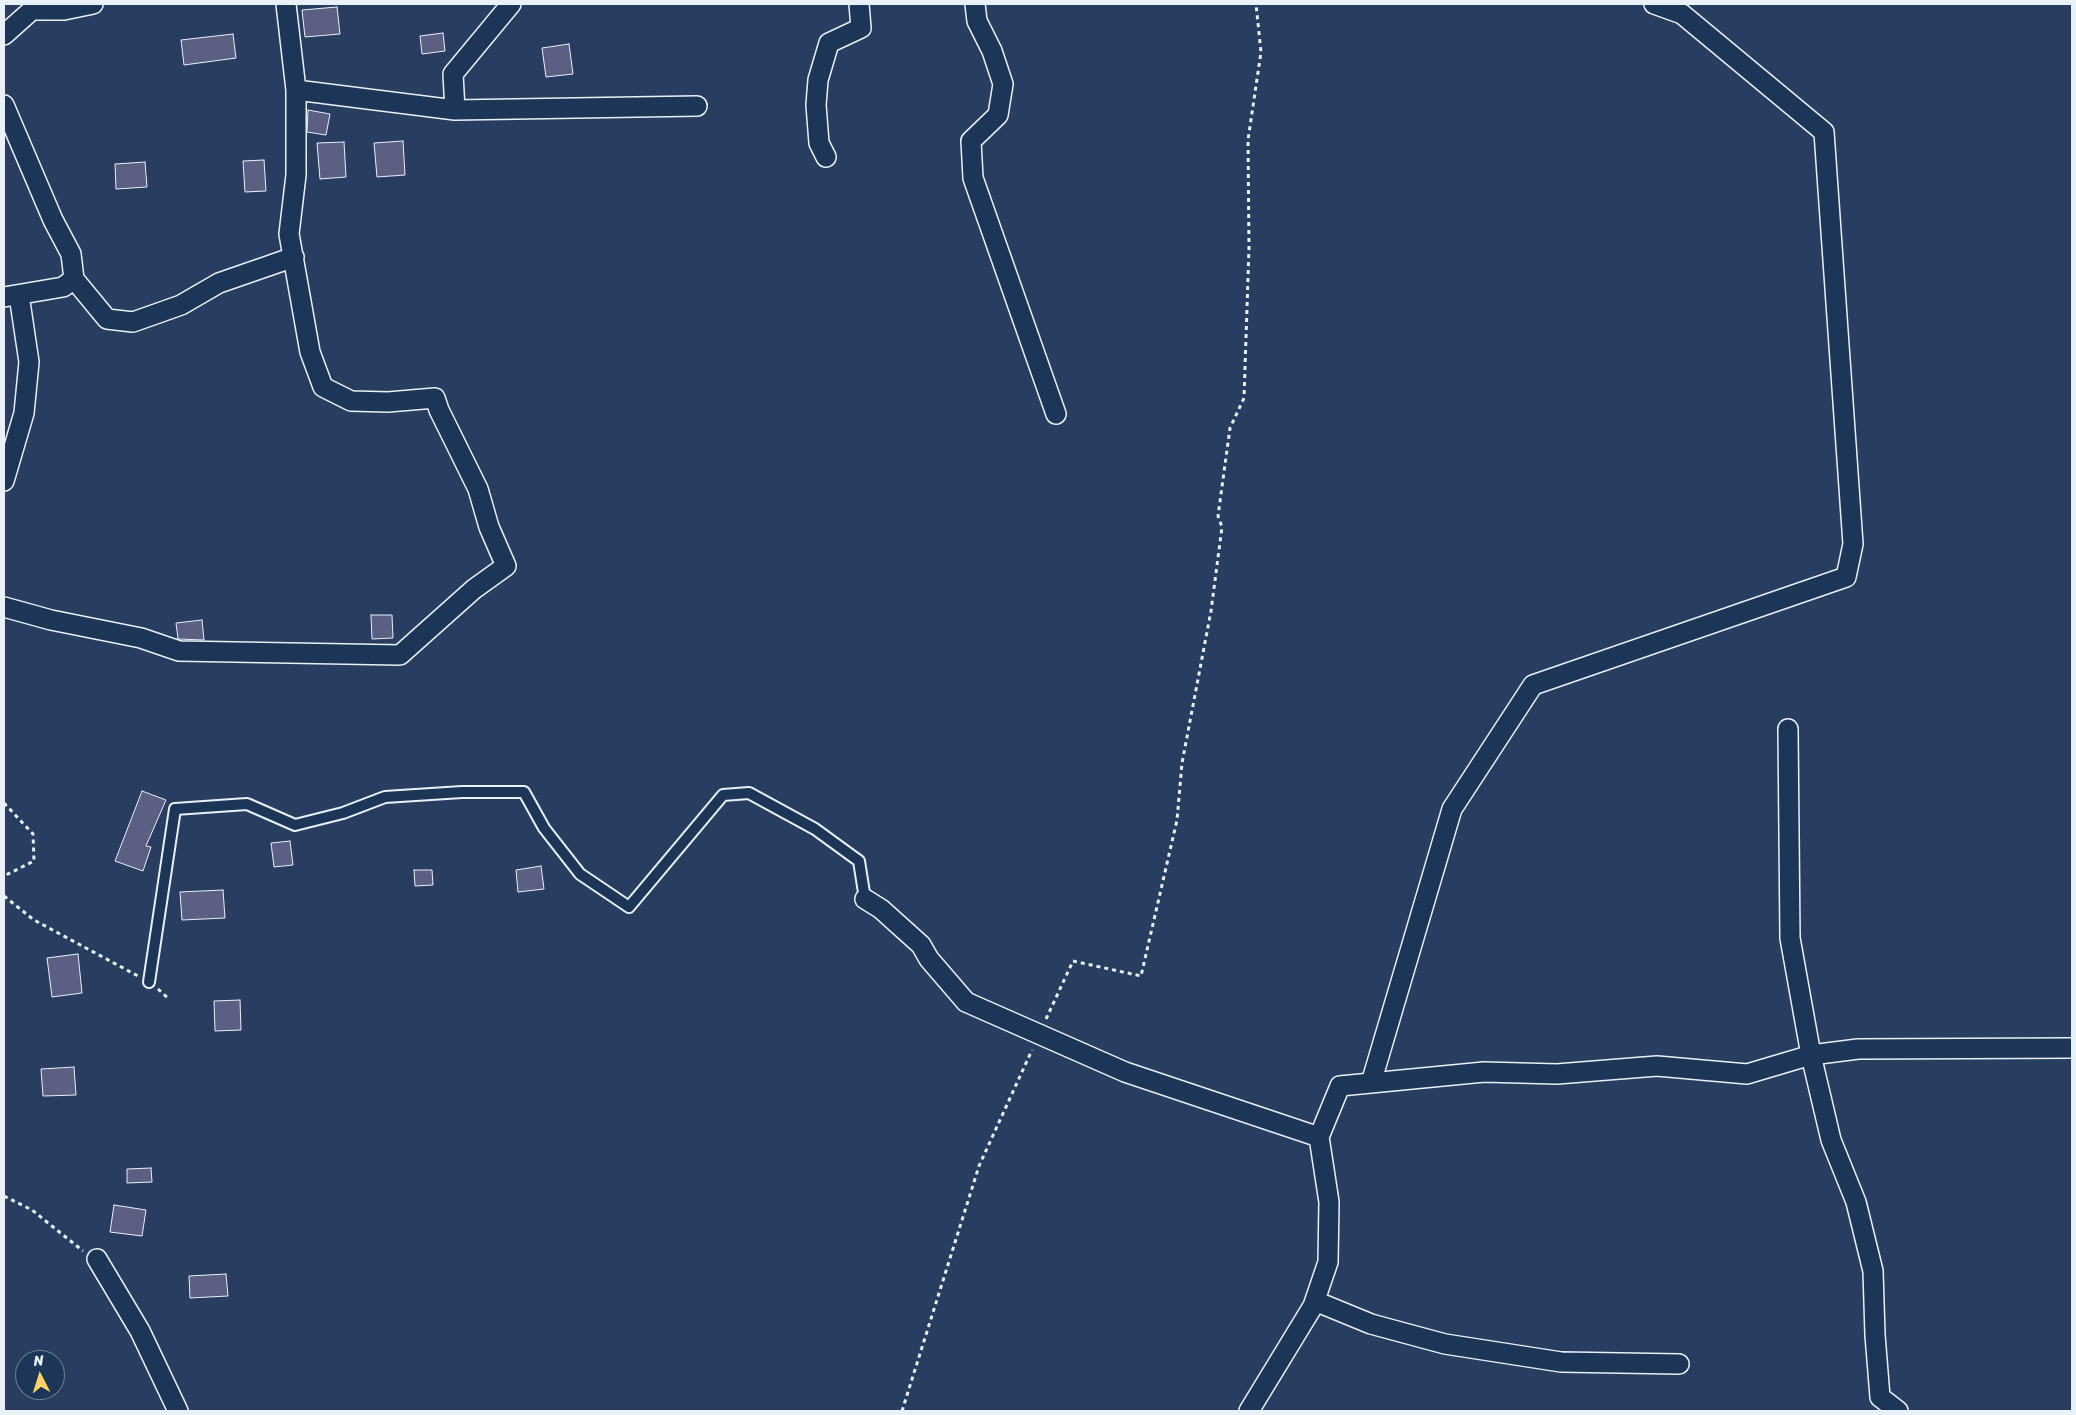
<!DOCTYPE html>
<html>
<head>
<meta charset="utf-8">
<style>
	body { margin:0 }
	#map { position:relative; width:2076px; height:1415px; overflow:hidden; background:#293d60; font-family:Sriracha,sans-serif }
	canvas { display:block }
	.frame { position:absolute; inset:0; border:5px solid #e8f1f8; pointer-events:none }
	.north { position:absolute; left:15px; top:1350px; width:50px; height:50px; box-sizing:border-box; background:#1d3557; border:1px solid #6e8097; border-radius:50%; rotate:355deg; font-size:14px; font-weight:700; line-height:20px; text-align:center; color:#e8f1f8 }
	.north::after { content:''; display:block; margin:auto; width:18px; height:22px; background:#ffd166; clip-path:polygon(50% 0,100% 100%,50% 72%,0 100%) }
</style>
</head>
<body>
<div id="map">
<canvas width="2076" height="1415"></canvas>
<div class="frame"></div>
<div class="north">N</div>
</div>
<script>
const ctx = document.querySelector('canvas').getContext('2d');
ctx.lineJoin = 'round';
function paint(path, color) {
  ctx.fillStyle = color;
  ctx.fill(path, 'evenodd');
}
function poly(rows) {
  const path = new Path2D();
  for (const r of rows) {
    path.moveTo(r[0], r[1]);
    for (let i = 2; i < r.length; i += 2) path.lineTo(r[i], r[i + 1]);
  }
  return path;
}
function trace(path, color, width, dash) {
  ctx.strokeStyle = color;
  ctx.lineWidth = width;
  ctx.lineCap = dash ? 'butt' : 'round';
  ctx.setLineDash(dash || []);
  ctx.stroke(path);
}
const building = poly([
	[337,7,340,34,305,37,302,10,337,7],
	[443,33,445,51,422,54,420,36,443,33],
	[233,34,236,58,184,65,181,40,233,34],
	[569,44,573,74,546,77,542,48,569,44],
	[308,110,330,114,326,135,307,132,308,110],
	[403,141,405,175,377,177,374,143,403,141],
	[344,142,346,177,320,179,317,143,344,142],
	[264,160,266,191,245,192,243,161,264,160],
	[145,162,147,187,116,189,115,164,145,162],
	[371,615,392,615,393,638,372,639,371,615],
	[202,620,204,640,178,639,176,623,202,620],
	[142,791,166,800,146,846,151,847,143,871,115,861,142,791],
	[290,841,293,865,274,867,271,843,290,841],
	[541,866,544,889,518,892,516,870,541,866],
	[414,870,432,870,433,885,415,886,414,870],
	[223,890,225,918,182,920,180,892,223,890],
	[78,954,82,993,52,997,47,958,78,954],
	[240,1000,241,1030,215,1031,214,1001,240,1000],
	[74,1067,76,1095,43,1096,41,1069,74,1067],
	[151,1168,152,1182,127,1183,127,1169,151,1168],
	[114,1205,146,1210,142,1236,110,1232,114,1205],
	[226,1274,228,1296,190,1298,189,1276,226,1274]
]);
paint(building, '#5b5f84');
trace(building, '#e8f1f8', 1);
const lane = poly([
	[149,982,175,809,247,804,295,825,343,813,385,797,462,792,524,792,544,828,580,874,629,907,723,795,749,793,815,829,859,861,865,899]
]);
const street = poly([
	[975,4,977,21,992,51,1003,84,998,115,971,141,973,178,1056,414],
	[32,10,64,10,93,4],
	[4,35,32,10,34,4],
	[296,90,455,110,453,74,511,4],
	[4,105,53,220,71,254,74,279,63,287,4,297],
	[455,110,697,106],
	[826,157,819,143,816,105,818,80,829,43,861,28,859,4],
	[74,279,107,319,133,322,181,305,219,283,294,257],
	[4,481,24,413,29,362,19,295],
	[4,607,51,620,141,638,179,651,400,655,474,589,506,566,489,527,478,489,439,410,435,398,388,402,351,401,323,387,310,352,289,234,296,175,296,90,286,4],
	[865,899,881,909,921,945,929,959,966,1002,1125,1072,1319,1137,1340,1086,1484,1072,1557,1074,1657,1066,1747,1074,1811,1055,1790,938,1788,729],
	[1371,1083,1452,809,1533,685,1846,577,1853,544,1824,132,1682,14,1654,4],
	[97,1259,140,1331,178,1411],
	[1315,1301,1371,1324,1445,1344,1561,1362,1679,1364],
	[1249,1411,1313,1306,1328,1262,1329,1202,1319,1137],
	[1898,1411,1880,1397,1875,1335,1873,1271,1856,1202,1831,1140,1811,1055,1858,1049,2072,1048]
]);
trace(lane, '#e8f1f8', 14);
trace(street, '#e8f1f8', 22);
trace(poly([
	[4,803,33,834,34,861,4,876],
	[4,896,34,920,138,976],
	[158,989,169,999],
	[1046,1019,1073,961,1141,976,1177,820,1182,763,1211,611,1222,527,1218,516,1230,428,1244,398,1249,248,1248,140,1261,52,1256,4],
	[4,1196,32,1210,83,1251],
	[902,1411,979,1166,1032,1050]
]), '#e8f1f8', 3, [4, 4]);
trace(lane, '#1d3557', 10);
trace(street, '#1d3557', 19);
</script>
</body>
</html>
